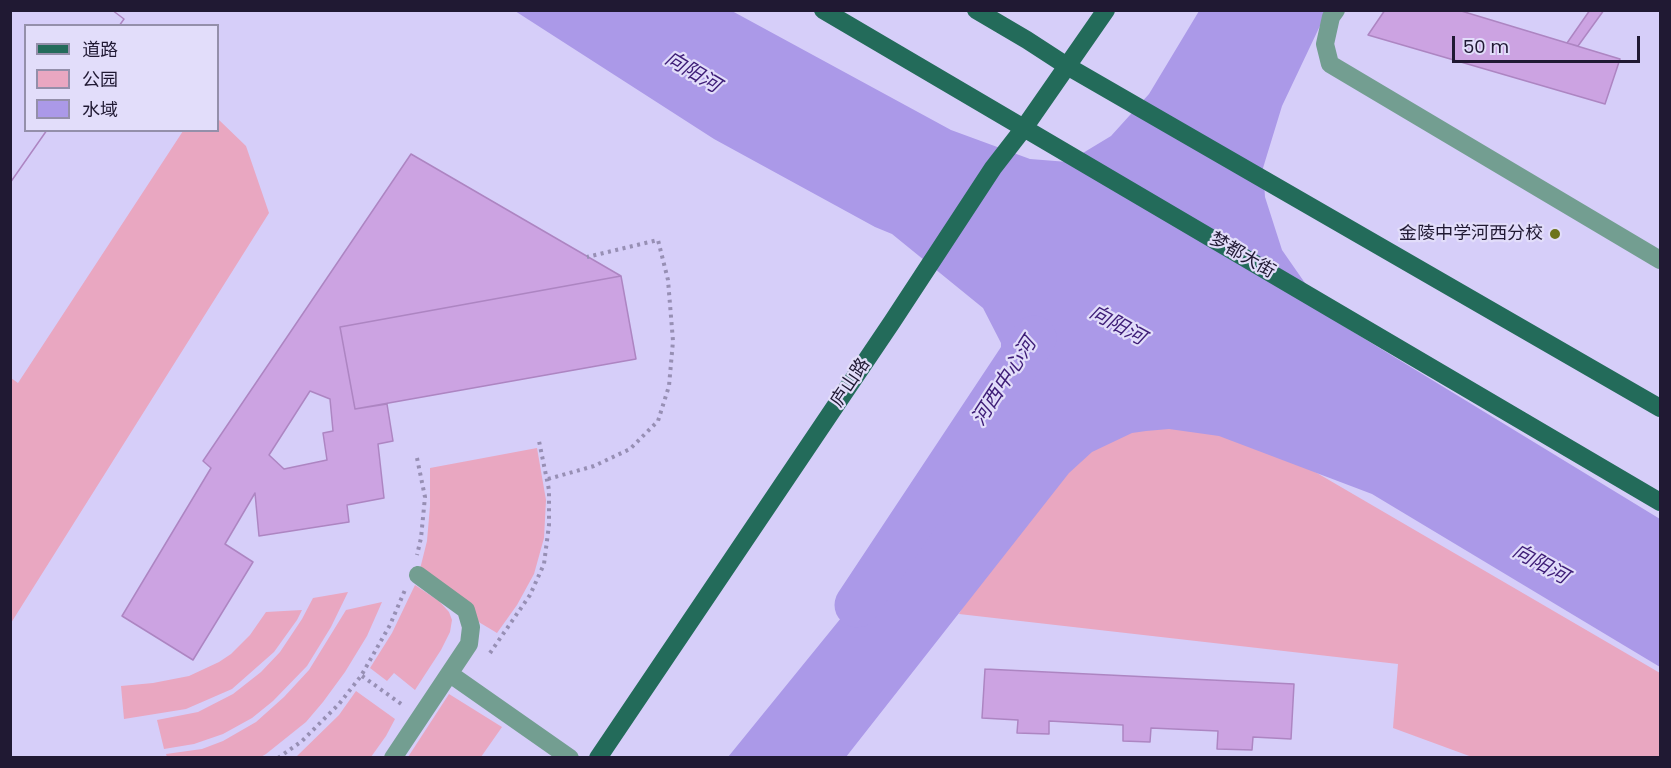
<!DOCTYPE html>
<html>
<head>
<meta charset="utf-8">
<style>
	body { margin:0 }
	#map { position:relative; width:1671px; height:768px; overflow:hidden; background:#d6cef9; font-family:Poppins,"Noto Sans SC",sans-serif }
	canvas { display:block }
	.frame { position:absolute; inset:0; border:12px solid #201933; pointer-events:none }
	.legend { position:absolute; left:24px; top:24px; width:195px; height:108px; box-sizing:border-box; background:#e2ddfa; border:2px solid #948faa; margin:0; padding:8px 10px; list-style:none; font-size:18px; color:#201933 }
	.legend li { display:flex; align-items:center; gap:12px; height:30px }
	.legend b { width:30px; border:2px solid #948faa }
	.scale { position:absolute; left:1452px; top:36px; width:188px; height:27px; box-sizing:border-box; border:3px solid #201933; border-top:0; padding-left:8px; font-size:18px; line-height:21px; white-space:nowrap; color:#201933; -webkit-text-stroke:4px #e2ddfa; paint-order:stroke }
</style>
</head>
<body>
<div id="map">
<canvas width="1671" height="768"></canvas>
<div class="frame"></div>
<ul class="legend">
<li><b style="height:8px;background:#236b5a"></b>道路</li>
<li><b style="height:16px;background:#e9a7c1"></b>公园</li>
<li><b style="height:16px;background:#ab99e8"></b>水域</li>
</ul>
<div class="scale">50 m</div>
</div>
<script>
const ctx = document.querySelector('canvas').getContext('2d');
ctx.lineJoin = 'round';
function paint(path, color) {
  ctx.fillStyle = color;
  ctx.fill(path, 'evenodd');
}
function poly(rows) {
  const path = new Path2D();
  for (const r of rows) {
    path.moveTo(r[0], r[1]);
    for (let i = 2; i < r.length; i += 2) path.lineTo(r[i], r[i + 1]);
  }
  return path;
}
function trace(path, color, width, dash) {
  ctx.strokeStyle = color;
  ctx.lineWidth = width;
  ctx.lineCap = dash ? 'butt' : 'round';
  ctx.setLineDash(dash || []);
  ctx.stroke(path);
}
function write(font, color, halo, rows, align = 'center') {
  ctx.font = font + ' Poppins,"Noto Sans SC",sans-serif';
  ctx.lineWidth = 4.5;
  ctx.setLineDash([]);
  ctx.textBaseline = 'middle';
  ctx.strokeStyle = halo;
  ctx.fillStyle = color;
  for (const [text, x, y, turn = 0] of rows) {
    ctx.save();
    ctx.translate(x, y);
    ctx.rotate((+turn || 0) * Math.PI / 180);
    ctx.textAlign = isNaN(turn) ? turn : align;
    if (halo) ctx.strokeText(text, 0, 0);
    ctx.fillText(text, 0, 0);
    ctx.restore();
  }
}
paint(poly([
	[218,119,246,146,269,213,11,623,11,378,18,383,183,131,218,130],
	[1154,378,1660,673,1660,757,1472,757,1393,728,1398,664,959,614,1075,396],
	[537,448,546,500,544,538,534,574,517,605,497,633,477,621,420,569,427,541,430,506,430,468],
	[415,585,439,601,449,612,452,620,450,632,441,650,415,690,394,673,387,681,370,668,392,633],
	[348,592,331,627,307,666,273,701,252,718,223,734,194,744,164,749,157,720,198,712,233,694,261,672,280,652,302,619,313,598],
	[382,602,367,636,345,672,323,702,306,722,266,754,259,758,167,757,166,754,202,749,223,741,256,722,284,697,309,670,346,610],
	[302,610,297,620,274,652,232,689,186,709,124,719,121,686,153,683,189,676,219,662,231,654,250,635,266,612],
	[356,691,395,719,386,736,371,757,296,757,339,715],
	[449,694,502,727,481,757,408,757]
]), '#e9a7c1');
paint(poly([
	[515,11,732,11,951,130,1030,159,1068,162,1111,136,1149,94,1199,11,1327,11,1282,106,1263,168,1265,197,1282,250,1321,306,1337,322,1660,519,1660,667,1372,494,1219,436,1169,429,1146,431,1132,433,1092,452,1069,473,846,757,728,757,976,452,1001,399,1001,343,983,308,892,234,875,227,714,139]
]), '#ab99e8');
trace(poly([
	[857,605,1034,338]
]), '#ab99e8', 45);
const building = poly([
	[10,10,112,10,124,19,119,26,26,26,26,130,47,130,10,183,10,10],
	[10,10,112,10,124,19,119,26,26,26,26,130,47,130,10,183,10,10],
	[1385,10,1458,10,1620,59,1605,104,1368,35,1385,10],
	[1590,10,1604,10,1578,46,1567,43,1590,10],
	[411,154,621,276,340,327,355,409,387,404,393,441,378,444,384,498,347,505,349,522,259,536,255,493,225,544,253,562,193,660,122,616,211,468,203,461,411,154],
	[310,391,330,399,333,431,323,433,327,460,284,469,269,455,310,391],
	[621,276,636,359,355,409,340,327,621,276],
	[985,669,1294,684,1291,739,1253,737,1252,750,1217,749,1218,731,1151,728,1150,742,1123,741,1123,725,1049,721,1049,734,1017,733,1018,720,982,718,985,669]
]);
paint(building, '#cca3e2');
trace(building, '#ad85c2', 1.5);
trace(poly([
	[417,458,425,497,421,538,417,555],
	[548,479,594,466,630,449,658,421,669,386,673,341,668,280,658,240,587,257],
	[490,653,530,595,544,564,549,525,549,490,539,441],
	[362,676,404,706],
	[278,758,302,741,339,704,361,676,390,625,405,590]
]), '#978fb4', 4, [3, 4.5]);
trace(poly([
	[1336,10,1331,17,1325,44,1330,64,1660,260],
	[450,674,570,758],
	[393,758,469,644,471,627,466,610,418,575]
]), '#739e91', 18);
trace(poly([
	[823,10,1660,502],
	[976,10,1027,40,1067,66,1660,408],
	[598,758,892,322,993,168,1024,128,1106,10]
]), '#236b5a', 18);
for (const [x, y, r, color] of [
	[1555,234,6,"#6d741c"]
]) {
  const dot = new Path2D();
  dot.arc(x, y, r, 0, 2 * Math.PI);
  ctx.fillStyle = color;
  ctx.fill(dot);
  trace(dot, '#e2ddfa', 2);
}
write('18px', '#201933', '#e2ddfa', [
	["金陵中学河西分校",1543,234]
], 'right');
write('18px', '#201933', '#e2ddfa', [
	["梦都大街",1242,256,30],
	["庐山路",851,383,-56]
]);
write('italic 20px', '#3d1c76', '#e2ddfa', [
	["向阳河",692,73,31],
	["向阳河",1117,326,29],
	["河西中心河",1005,382,-57],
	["向阳河",1540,565,29]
]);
</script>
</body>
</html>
